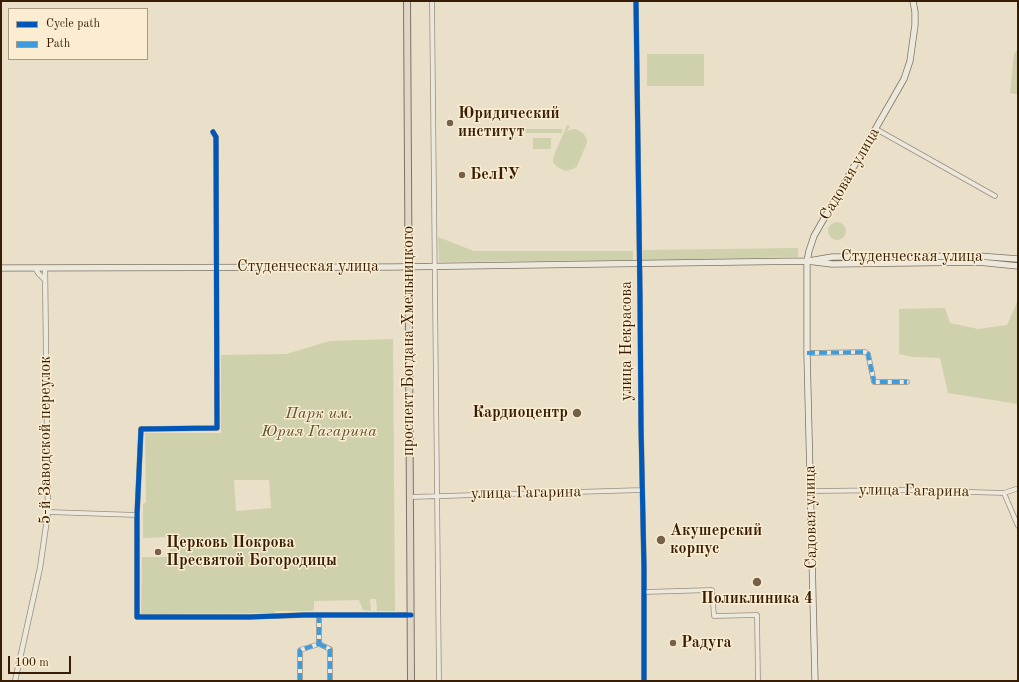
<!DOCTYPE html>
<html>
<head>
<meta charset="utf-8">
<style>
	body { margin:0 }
	#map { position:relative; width:1019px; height:682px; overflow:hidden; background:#eadfc8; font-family:"Old Standard TT",serif }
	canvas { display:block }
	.frame { position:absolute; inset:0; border:2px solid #361d04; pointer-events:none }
	.legend { position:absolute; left:8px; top:8px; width:140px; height:52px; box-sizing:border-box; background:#fbedd2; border:1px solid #ac9a80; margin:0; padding:5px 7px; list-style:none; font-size:12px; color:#361d04 }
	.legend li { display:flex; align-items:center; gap:8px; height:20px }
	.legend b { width:20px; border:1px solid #ac9a80 }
	.scale { position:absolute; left:8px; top:656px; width:63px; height:18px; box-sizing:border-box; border:2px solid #361d04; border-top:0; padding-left:5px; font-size:12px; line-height:14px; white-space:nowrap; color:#361d04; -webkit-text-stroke:3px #fbedd2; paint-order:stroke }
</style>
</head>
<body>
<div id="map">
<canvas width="1019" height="682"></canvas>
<div class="frame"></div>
<ul class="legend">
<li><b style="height:5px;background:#0057b8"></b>Cycle path</li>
<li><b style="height:5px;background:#3e9bdd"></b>Path</li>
</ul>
<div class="scale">100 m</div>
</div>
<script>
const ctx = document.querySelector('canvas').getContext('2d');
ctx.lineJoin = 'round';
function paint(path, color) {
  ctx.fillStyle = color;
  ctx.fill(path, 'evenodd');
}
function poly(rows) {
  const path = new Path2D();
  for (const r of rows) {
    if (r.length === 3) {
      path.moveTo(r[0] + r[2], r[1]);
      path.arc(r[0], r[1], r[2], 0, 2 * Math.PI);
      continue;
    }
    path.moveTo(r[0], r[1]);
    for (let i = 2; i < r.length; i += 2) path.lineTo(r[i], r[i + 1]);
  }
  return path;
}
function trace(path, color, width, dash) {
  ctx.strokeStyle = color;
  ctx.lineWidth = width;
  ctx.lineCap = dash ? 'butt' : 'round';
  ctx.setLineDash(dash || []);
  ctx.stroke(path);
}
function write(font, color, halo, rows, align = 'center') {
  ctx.font = font + ' "Old Standard TT",serif';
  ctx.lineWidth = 3;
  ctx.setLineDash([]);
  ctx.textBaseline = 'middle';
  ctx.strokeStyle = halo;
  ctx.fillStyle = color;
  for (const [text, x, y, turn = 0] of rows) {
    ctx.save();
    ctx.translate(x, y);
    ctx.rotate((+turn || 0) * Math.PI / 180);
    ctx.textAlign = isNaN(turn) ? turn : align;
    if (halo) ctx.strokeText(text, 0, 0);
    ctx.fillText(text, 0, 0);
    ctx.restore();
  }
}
paint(poly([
	[1018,49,1018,94,1016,94,1010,93,1014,54],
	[647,54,704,54,704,86,647,86],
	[567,125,570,126,567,131,574,129,578,130,584,134,587,140,587,143,577,166,573,169,566,171,557,167,553,162,553,158],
	[491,129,562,129,562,133,491,133],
	[533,138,551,138,551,149,533,149],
	[837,231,9],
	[438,237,474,251,633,251,633,260,439,262],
	[798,248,798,257,643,260,643,250],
	[1018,300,1018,404,948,393,940,358,913,357,899,354,899,309,945,308,950,323,978,329,1007,325],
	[393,339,395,611,377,611,376,599,370,599,371,611,363,610,359,600,314,601,314,610,310,611,275,611,275,613,141,614,142,557,170,557,170,537,143,538,143,504,146,502,145,433,221,433,221,355,286,354,330,341],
	[234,480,269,480,271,508,236,511]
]), '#ced1ab');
const minor = poly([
	[432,1,439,681],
	[636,1,640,297,641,426,644,568,644,681],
	[876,129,995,196],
	[213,132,216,137,217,428,141,429,137,515,137,617,249,617,305,615,411,615],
	[807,353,865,352,868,354,874,382,907,382],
	[811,491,903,490,1004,493,1016,489],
	[1004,493,1018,526],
	[410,497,642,490],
	[48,512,137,515],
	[644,592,712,590,714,616,757,615,758,681],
	[319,644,330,649,330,681],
	[300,681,300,650,319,644,319,615]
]);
const tertiary = poly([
	[35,268,39,274,45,280],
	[15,681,40,568,48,512,45,268]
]);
const secondary = poly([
	[809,261,832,257,978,256,1018,259],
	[1,268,393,267,807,261,832,264,978,262,1018,266],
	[815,681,807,353,807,261,809,251,814,236,904,79,910,61,915,25,915,12,913,1]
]);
const primary = poly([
	[407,1,411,681]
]);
trace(minor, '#988f7f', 5.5);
trace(tertiary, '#988f7f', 6);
trace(secondary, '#7e7465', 7);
trace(primary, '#7e7465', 8);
trace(minor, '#ede8dc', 4);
trace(tertiary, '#ede8dc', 4.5);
trace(secondary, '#ede8dc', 5.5);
trace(primary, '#e1d7c6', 6);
trace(poly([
	[807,353,865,352,868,354,874,382,907,382],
	[319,644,330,649,330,681],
	[300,681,300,650,319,644,319,615]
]), '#3e9bdd', 4, [8, 4]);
trace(poly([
	[636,1,640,297,641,426,644,568,644,681],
	[213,132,216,137,217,428,141,429,137,515,137,617,249,617,305,615,411,615]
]), '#0057b8', 5);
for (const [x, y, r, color] of [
	[450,123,4,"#756149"],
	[462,175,4,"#756149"],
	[577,413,5,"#756149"],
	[661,540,5,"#756149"],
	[158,552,4,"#756149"],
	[757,582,5,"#756149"],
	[673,643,4,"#756149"]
]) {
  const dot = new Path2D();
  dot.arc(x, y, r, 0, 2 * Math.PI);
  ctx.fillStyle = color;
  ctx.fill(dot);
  trace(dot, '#fbedd2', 1.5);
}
write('bold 16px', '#361d04', '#fbedd2', [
	["Юридический",458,114],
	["институт",458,132],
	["БелГУ",470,175],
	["Кардиоцентр",568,413,"right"],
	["Акушерский",670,531],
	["корпус",670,549],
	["Церковь Покрова",166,543],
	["Пресвятой Богородицы",166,561],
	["Поликлиника 4",757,599,"center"],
	["Радуга",681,643]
], 'left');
write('16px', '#361d04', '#fbedd2', [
	["Садовая улица",850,174,-60],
	["Студенческая улица",912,257],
	["Студенческая улица",308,267],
	["проспект Богдана Хмельницкого",409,341,-90],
	["улица Некрасова",627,341,-90],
	["5-й Заводской переулок",46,440,-90],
	["улица Гагарина",914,491,1],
	["улица Гагарина",526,493,-1],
	["Садовая улица",811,517,-91]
]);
write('italic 16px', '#5d4f2f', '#fbedd2', [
	["Парк им.",319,414],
	["Юрия Гагарина",319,432]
]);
</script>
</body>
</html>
